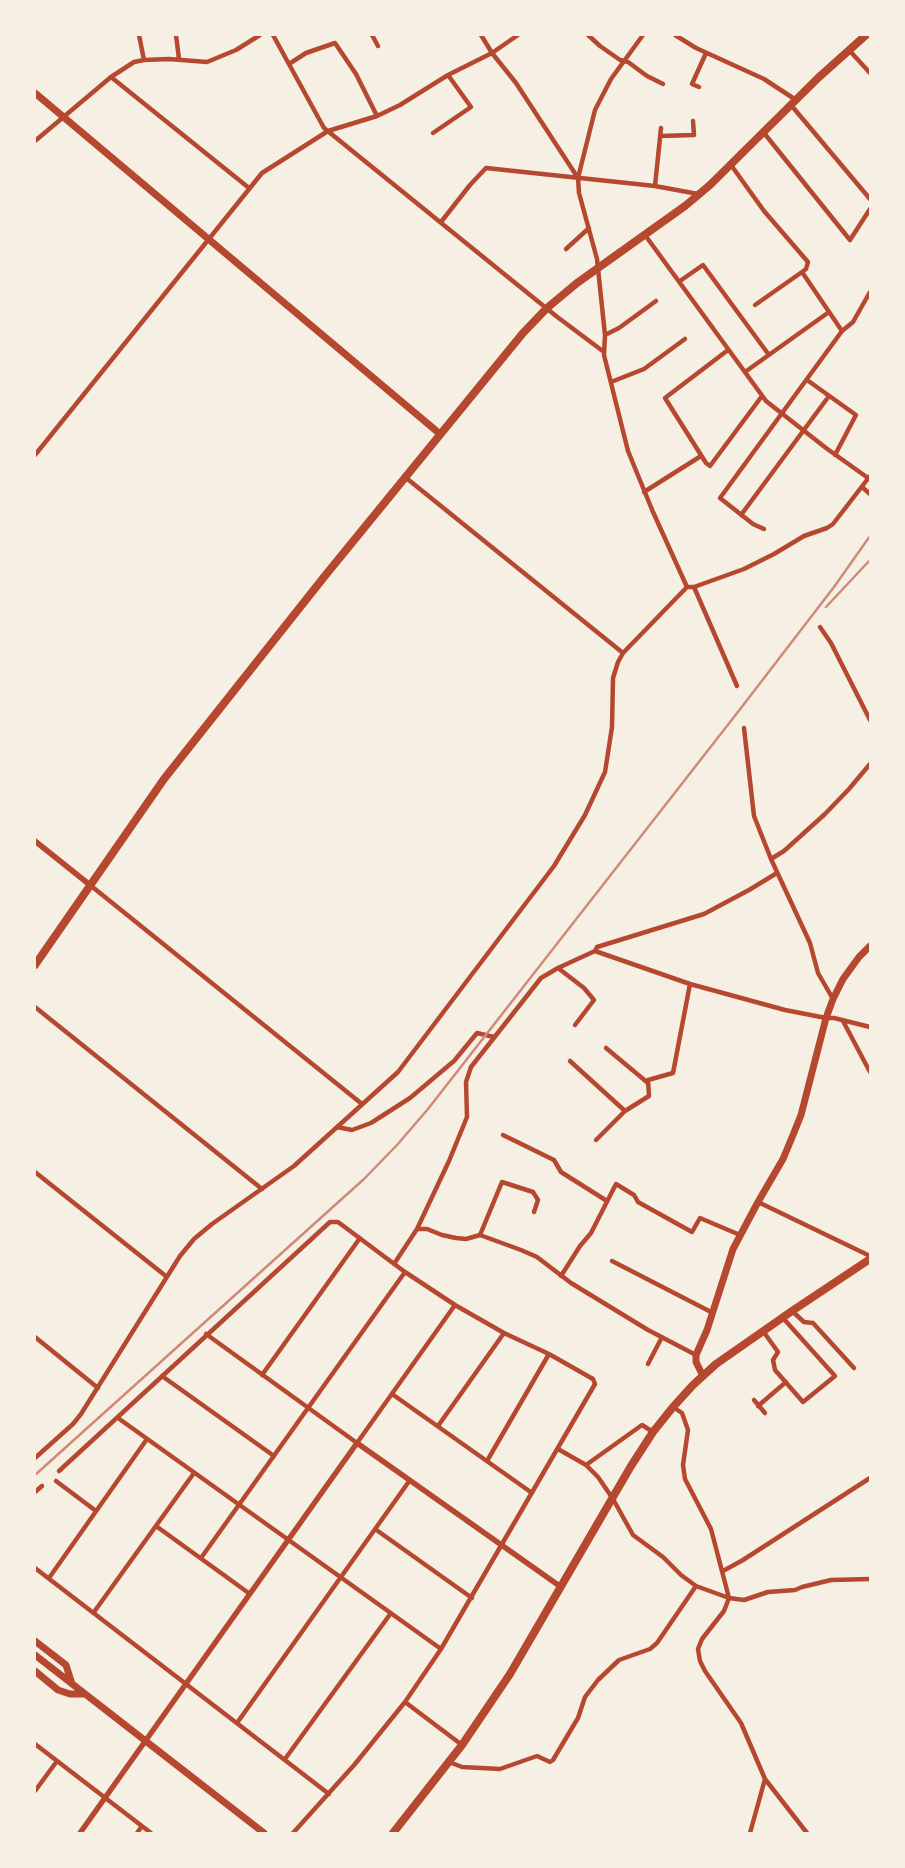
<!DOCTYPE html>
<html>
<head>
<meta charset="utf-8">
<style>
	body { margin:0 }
	#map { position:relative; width:905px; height:1868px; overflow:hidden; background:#f6efe4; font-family:"Roboto Condensed",sans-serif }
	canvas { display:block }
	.frame { position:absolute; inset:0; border:36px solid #f6efe4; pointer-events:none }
</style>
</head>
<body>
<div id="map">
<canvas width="905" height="1868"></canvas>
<div class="frame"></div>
</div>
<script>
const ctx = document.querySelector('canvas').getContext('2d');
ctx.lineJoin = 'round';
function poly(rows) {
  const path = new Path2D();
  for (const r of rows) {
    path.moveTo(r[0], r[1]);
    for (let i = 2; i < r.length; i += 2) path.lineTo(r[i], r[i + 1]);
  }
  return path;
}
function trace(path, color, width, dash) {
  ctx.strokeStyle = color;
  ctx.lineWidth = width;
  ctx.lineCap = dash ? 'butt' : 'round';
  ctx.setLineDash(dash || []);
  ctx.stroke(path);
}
trace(poly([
	[139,35,144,60],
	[176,35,179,59],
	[273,35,324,128,556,316,604,352],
	[372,35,378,46],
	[481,35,492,53,516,83,578,178],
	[588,35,600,46,620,60,628,62,647,76,663,84],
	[643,35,611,79,595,110,578,178,579,193,597,259,605,335,604,355,628,451,653,512,687,587],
	[675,35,696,48,764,79,796,100],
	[849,50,870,73],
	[289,64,306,53,335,43,356,74,377,116],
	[111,77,249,188],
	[699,87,692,84,706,53],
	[791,105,870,199],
	[433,133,471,107,448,75],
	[764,133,850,240,870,209],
	[660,136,694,135,693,121],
	[35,141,111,77,134,62,144,60,169,59,207,62,236,50,260,35],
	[731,165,764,211,808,262,806,269,802,272,842,331],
	[655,186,661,128],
	[441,222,470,185,486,168,655,186,698,194],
	[645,235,766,401,826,448,868,478],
	[566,249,589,228],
	[680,281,703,265,769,355],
	[755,305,802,272],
	[605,335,619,328,656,301],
	[728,350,665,398,706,463,710,466,762,396],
	[745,372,829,312],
	[807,380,856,415,835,455],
	[611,382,644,369,685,339],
	[35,455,262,173,328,131,377,116,400,105,448,75,492,53,518,35],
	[405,477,623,653],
	[862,487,870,494],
	[644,492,701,456],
	[741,515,829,396],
	[764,529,753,524,720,498,842,331,853,322,870,292],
	[694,587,737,686],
	[820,627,831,643,870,720],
	[744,728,754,816,771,859,784,851,825,814,849,789,870,764],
	[771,859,810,943,818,973,833,999],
	[90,885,362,1104],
	[595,951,690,984,785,1010,826,1018,834,1018,870,1027],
	[558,968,584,988,594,1000,575,1025],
	[35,1007,262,1189],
	[843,1021,870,1072],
	[606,1048,648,1083],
	[570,1061,625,1111],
	[337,1127,352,1130,371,1123,410,1098,454,1061,477,1033,494,1037],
	[503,1135,554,1160,561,1172,607,1201],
	[596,1140,625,1111,649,1096,648,1080,673,1073,690,984],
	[35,1172,167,1277],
	[758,1202,870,1256],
	[417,1229,427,1229,442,1235,456,1238,466,1239,480,1235,521,1250,537,1257,571,1283,648,1330,696,1355],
	[480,1235,502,1182,533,1192,538,1200,534,1212],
	[612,1261,713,1313],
	[394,1264,417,1229,449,1161,467,1117,466,1082,471,1067,541,978,558,968,595,951,597,947,704,914,749,890,777,873],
	[561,1276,580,1246,591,1233,616,1184,634,1195,638,1202,692,1232,700,1218,740,1235],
	[792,1311,804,1322,813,1323,854,1368],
	[763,1331,778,1352,773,1360,775,1370,803,1402,835,1376,783,1318],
	[206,1334,357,1443,455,1305],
	[35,1337,98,1388],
	[648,1364,662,1337],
	[262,1375,360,1238],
	[162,1376,274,1456],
	[392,1394,532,1493],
	[754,1400,765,1413],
	[758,1406,786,1382],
	[673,1407,682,1413,688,1430,683,1465,685,1479,711,1529,729,1598,724,1611,702,1639,698,1649,700,1661,705,1671,741,1723,765,1779,807,1833],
	[118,1418,441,1649],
	[438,1426,504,1333],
	[558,1449,586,1465,598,1477,613,1499,633,1535,663,1557,681,1575,696,1586,729,1598,744,1600,768,1592,795,1590,802,1587,831,1580,870,1579],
	[35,1458,73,1424,81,1414,180,1256,194,1239,212,1224,294,1166,398,1072,554,866,585,815,605,772,612,727,613,678,618,662,623,653,687,587,694,587,744,569,774,554,804,536,827,528,833,524,870,476],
	[487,1461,549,1354],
	[586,1465,642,1425,653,1432],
	[59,1471,330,1222,338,1222,405,1272,455,1305,504,1333,549,1354,593,1379,595,1384,441,1649,405,1702,355,1764,293,1833],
	[56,1481,96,1511],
	[35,1492,42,1486],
	[156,1526,250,1594],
	[375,1529,472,1598],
	[201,1558,405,1272],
	[35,1568,329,1794],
	[723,1571,743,1560,870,1478],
	[49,1578,147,1439],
	[94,1612,194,1473],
	[405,1702,462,1745],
	[237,1723,410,1480],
	[35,1744,151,1833],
	[285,1759,391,1613],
	[449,1762,462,1767,500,1769,537,1756,550,1762,553,1760,578,1718,585,1697,598,1680,619,1660,650,1649,657,1643,696,1586],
	[35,1791,57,1761],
	[137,1833,142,1826],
	[750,1833,765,1779]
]), '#b5482f', 4.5);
trace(poly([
	[35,841,90,885],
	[80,1833,357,1443,561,1587]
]), '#b5482f', 5.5);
trace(poly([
	[35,93,440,434],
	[703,1376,696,1362,696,1355,707,1330,733,1249,758,1202,783,1159,793,1135,801,1115,826,1018,833,999,843,979,859,957,870,946],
	[35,1641,66,1665,72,1684],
	[35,1655,264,1833],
	[35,1671,58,1690,70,1694,83,1694]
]), '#b5482f', 7);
trace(poly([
	[35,965,164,779,324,577,523,333,547,308,577,283,685,206,710,185,818,78,866,35],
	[393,1833,462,1745,510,1674,631,1466,653,1432,673,1407,693,1385,716,1364,792,1311,870,1259]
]), '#b5482f', 8);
trace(poly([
	[826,607,870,560],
	[35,1475,364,1179,397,1145,428,1109,741,708,834,587,870,536]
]), '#cf8b77', 2.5);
</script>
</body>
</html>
